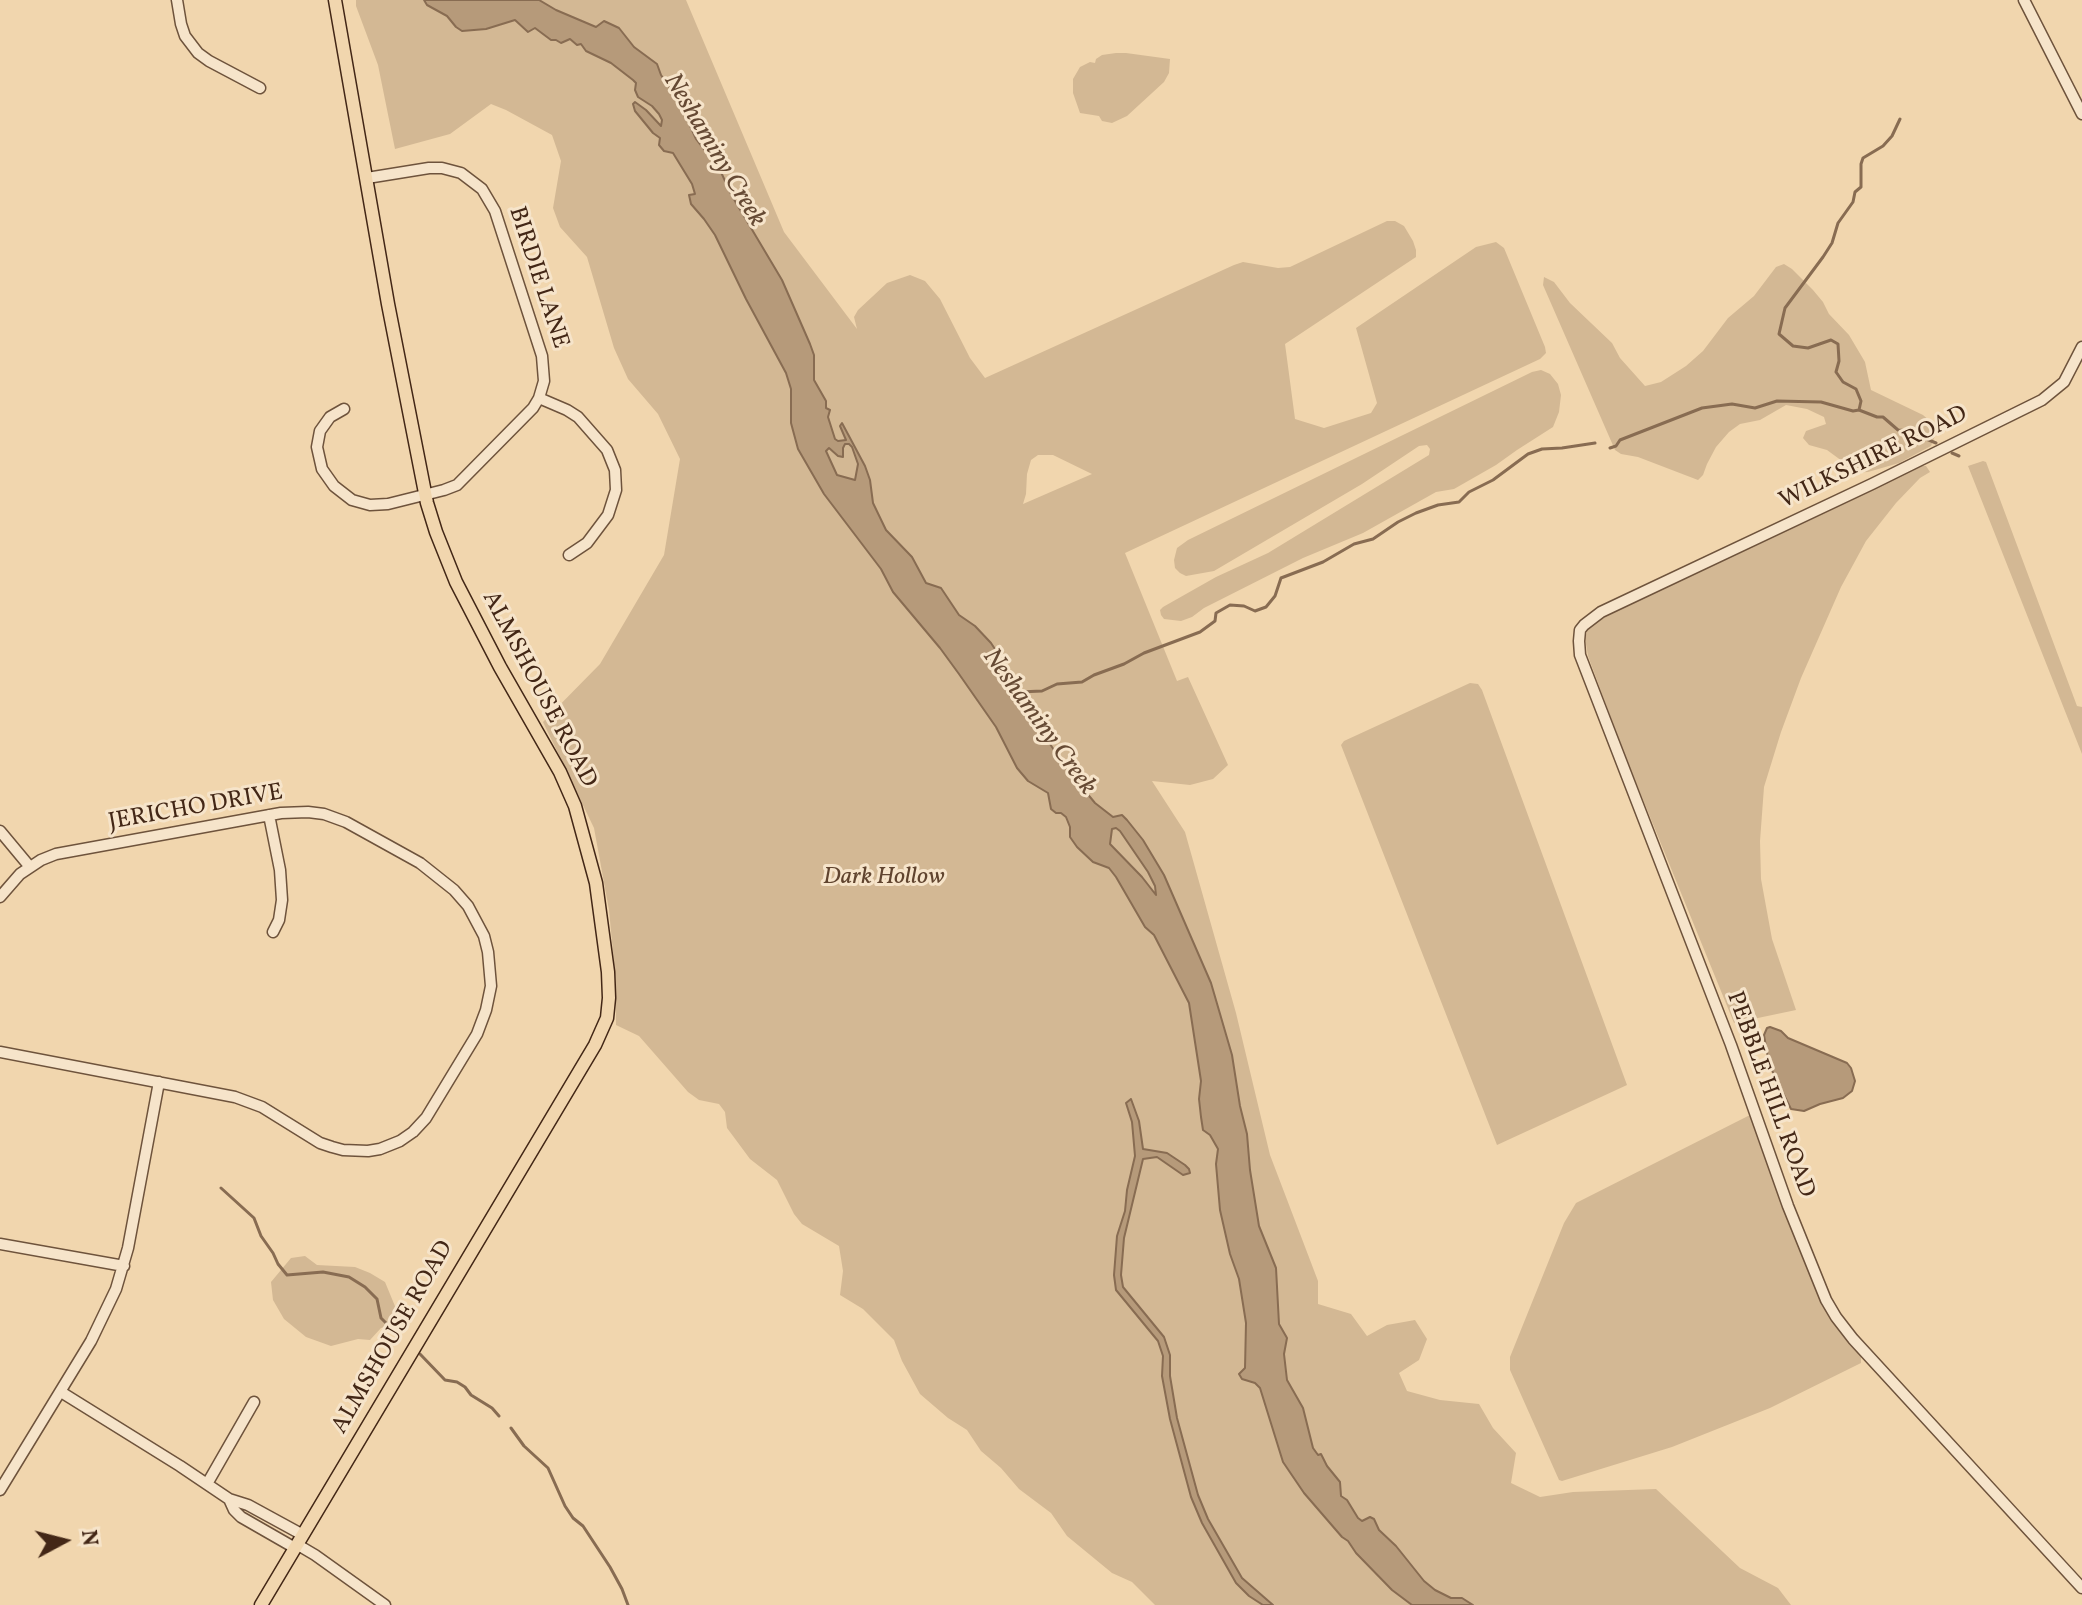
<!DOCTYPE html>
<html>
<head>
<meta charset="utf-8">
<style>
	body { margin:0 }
	#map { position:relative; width:2082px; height:1605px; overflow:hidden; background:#f1d6ae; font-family:Vollkorn,serif }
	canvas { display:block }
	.north { position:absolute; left:24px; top:1501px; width:80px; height:80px; -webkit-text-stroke:6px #f6e4ca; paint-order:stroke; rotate:83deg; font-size:22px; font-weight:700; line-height:32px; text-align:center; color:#432716 }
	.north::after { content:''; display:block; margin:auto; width:28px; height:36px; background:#432716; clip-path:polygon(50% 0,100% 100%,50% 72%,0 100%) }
</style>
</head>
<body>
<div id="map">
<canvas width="2082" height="1605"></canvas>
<div class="north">N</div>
</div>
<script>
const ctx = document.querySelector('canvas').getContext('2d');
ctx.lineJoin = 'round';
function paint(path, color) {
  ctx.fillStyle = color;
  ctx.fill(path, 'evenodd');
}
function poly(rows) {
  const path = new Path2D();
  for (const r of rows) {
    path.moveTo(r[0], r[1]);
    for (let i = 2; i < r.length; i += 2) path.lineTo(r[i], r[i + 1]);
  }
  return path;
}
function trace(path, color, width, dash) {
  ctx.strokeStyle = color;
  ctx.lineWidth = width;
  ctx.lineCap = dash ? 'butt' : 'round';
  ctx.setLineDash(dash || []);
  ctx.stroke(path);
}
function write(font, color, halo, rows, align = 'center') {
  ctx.font = font + ' Vollkorn,serif';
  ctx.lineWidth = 6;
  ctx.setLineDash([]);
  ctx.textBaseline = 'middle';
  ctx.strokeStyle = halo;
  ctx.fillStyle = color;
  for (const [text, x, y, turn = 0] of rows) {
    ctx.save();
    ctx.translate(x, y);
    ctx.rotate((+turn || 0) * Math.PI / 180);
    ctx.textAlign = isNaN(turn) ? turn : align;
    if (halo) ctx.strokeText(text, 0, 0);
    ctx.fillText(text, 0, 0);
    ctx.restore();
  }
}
paint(poly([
	[356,0,686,0,784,232,857,329,854,317,858,310,887,283,910,275,925,281,940,299,970,358,985,378,1234,265,1243,262,1278,268,1290,267,1387,221,1395,221,1404,226,1413,241,1416,250,1416,257,1285,344,1295,419,1324,428,1371,413,1377,403,1356,328,1476,247,1496,242,1504,248,1545,347,1546,353,1540,359,1125,553,1177,681,1188,677,1228,765,1213,779,1190,785,1152,781,1185,832,1236,1013,1270,1155,1318,1281,1318,1304,1351,1314,1367,1336,1387,1325,1415,1320,1427,1339,1419,1360,1399,1373,1407,1391,1440,1400,1479,1404,1493,1428,1516,1453,1511,1483,1540,1497,1573,1492,1656,1489,1740,1568,1778,1588,1791,1605,1155,1605,1132,1582,1112,1573,1067,1536,1051,1513,1019,1489,1001,1468,981,1451,967,1430,948,1418,920,1394,902,1361,894,1340,863,1309,840,1295,843,1271,839,1246,802,1224,794,1214,777,1180,750,1159,733,1136,727,1128,725,1112,719,1104,699,1100,688,1092,639,1036,616,1025,616,984,609,910,594,828,543,722,600,664,664,555,680,459,658,414,628,379,614,348,587,257,560,227,553,208,561,161,552,135,506,110,491,104,450,134,395,149,378,65,356,6],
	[1038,455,1053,455,1092,474,1023,504,1026,494,1027,474,1031,460],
	[1116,53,1126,53,1170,59,1169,73,1164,82,1127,116,1112,123,1102,121,1099,116,1080,113,1073,93,1073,79,1080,67,1090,62,1095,63,1096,59,1102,55],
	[1784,264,1792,269,1813,290,1823,302,1829,314,1849,335,1865,362,1871,390,1923,415,1931,422,1935,436,1931,446,1899,463,1868,472,1852,473,1842,461,1827,450,1809,445,1803,438,1806,431,1826,424,1824,417,1807,409,1786,405,1760,420,1740,424,1729,432,1716,447,1707,464,1703,475,1698,480,1638,457,1621,454,1615,450,1543,285,1544,277,1554,282,1570,303,1612,343,1620,358,1645,386,1661,382,1686,366,1703,351,1728,318,1754,296,1776,267],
	[1541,370,1550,374,1558,384,1561,395,1559,412,1553,427,1517,450,1496,465,1454,489,1436,492,1363,533,1303,558,1204,608,1192,617,1181,621,1164,619,1161,615,1160,610,1163,607,1216,577,1268,553,1429,455,1430,449,1427,445,1419,446,1362,484,1214,571,1186,576,1180,573,1175,568,1174,560,1177,548,1188,540,1532,372],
	[1983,461,1986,462,2077,706,2082,707,2082,754,1968,466],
	[1921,466,1926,466,1930,472,1920,478,1896,503,1866,541,1841,587,1801,678,1781,732,1764,787,1760,841,1761,879,1772,939,1796,1010,1734,1023,1624,753,1588,656,1585,638,1589,625,1594,620],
	[1470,683,1478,684,1482,690,1627,1085,1497,1145,1341,745,1344,741],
	[1750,1115,1802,1253,1861,1353,1861,1363,1770,1408,1672,1447,1562,1481,1559,1480,1510,1370,1510,1357,1564,1223,1576,1203],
	[305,1256,317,1265,355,1267,370,1273,385,1282,397,1311,393,1325,381,1328,370,1340,358,1339,331,1346,306,1337,284,1319,273,1300,271,1282,291,1258]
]), '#d3b894');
const water = poly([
	[424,0,539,0,556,10,596,27,604,21,619,28,634,47,657,64,661,75,679,101,696,139,720,170,732,196,782,280,810,344,814,355,814,380,826,401,826,408,830,410,828,417,835,439,838,441,846,440,840,426,842,423,865,466,870,480,873,503,886,530,912,557,926,583,941,588,959,615,975,626,991,643,1008,669,1014,696,1030,717,1034,718,1041,726,1050,744,1066,768,1095,803,1113,817,1122,815,1127,820,1143,840,1164,875,1211,983,1232,1055,1240,1106,1247,1134,1250,1170,1259,1226,1276,1268,1279,1324,1287,1338,1284,1354,1287,1380,1303,1408,1313,1448,1318,1455,1321,1454,1327,1466,1340,1482,1341,1496,1347,1500,1358,1518,1362,1521,1370,1517,1374,1519,1379,1530,1396,1546,1424,1581,1435,1590,1451,1598,1462,1598,1473,1605,1412,1605,1392,1590,1356,1553,1348,1541,1342,1537,1304,1493,1283,1462,1260,1388,1255,1383,1242,1379,1239,1374,1245,1368,1246,1323,1239,1279,1230,1254,1220,1210,1216,1164,1218,1149,1210,1135,1203,1130,1201,1117,1199,1099,1201,1081,1189,1003,1154,935,1145,927,1116,877,1109,868,1093,862,1077,847,1070,837,1070,827,1066,817,1061,813,1056,813,1051,809,1048,793,1028,781,1017,768,996,727,959,674,940,648,893,592,881,569,824,494,798,449,791,423,791,389,786,373,746,299,715,235,704,219,691,204,689,195,695,194,692,184,673,153,664,151,659,145,660,138,653,133,635,111,633,104,635,102,646,110,661,126,662,120,659,114,652,106,638,97,635,90,636,83,633,80,611,63,586,51,581,44,577,45,570,39,561,43,556,40,551,40,535,28,528,32,515,20,486,29,462,31,456,27,447,16,427,5,424,0],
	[845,444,849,444,852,447,858,464,855,480,837,475,826,451,829,448,838,456,843,457,843,448,845,444],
	[1116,828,1120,831,1148,872,1155,886,1156,895,1142,877,1110,844,1112,829,1116,828],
	[1770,1027,1781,1031,1788,1038,1847,1063,1851,1068,1855,1081,1852,1091,1843,1098,1820,1104,1804,1111,1791,1109,1773,1073,1767,1053,1764,1035,1767,1028,1770,1027],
	[1131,1099,1139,1121,1143,1149,1167,1153,1185,1165,1189,1169,1190,1173,1183,1175,1157,1157,1143,1159,1124,1238,1121,1275,1123,1287,1164,1337,1170,1355,1170,1376,1177,1418,1198,1495,1208,1519,1242,1578,1273,1605,1263,1605,1249,1596,1236,1583,1202,1523,1191,1497,1170,1419,1162,1376,1163,1356,1158,1341,1116,1290,1114,1275,1117,1236,1125,1211,1127,1190,1135,1156,1132,1122,1126,1103,1131,1099]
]);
paint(water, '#b69a7a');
trace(water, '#886c52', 2);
trace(poly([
	[1859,410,1861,401,1856,389,1843,382,1836,372,1839,361,1838,344,1831,340,1808,348,1793,346,1779,334,1785,308,1823,257,1832,243,1838,223,1853,202,1855,192,1861,187,1861,164,1863,158,1883,146,1892,136,1900,119],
	[1610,448,1616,446,1620,440,1702,408,1732,404,1755,408,1777,401,1821,402,1853,411,1859,410,1877,417,1883,417,1898,430,1911,431,1919,436,1936,443],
	[1952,453,1959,456],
	[1011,696,1019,692,1042,691,1057,684,1082,682,1094,675,1124,664,1144,653,1200,632,1215,621,1216,613,1230,605,1244,606,1255,611,1266,607,1275,596,1281,578,1323,562,1354,544,1373,539,1398,522,1416,513,1438,505,1459,502,1469,492,1493,480,1528,454,1542,449,1562,448,1595,443],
	[221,1188,254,1218,261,1236,273,1253,278,1264,287,1275,323,1272,349,1277,365,1287,377,1299,381,1318,400,1337],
	[420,1354,445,1380,457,1382,465,1387,471,1395,492,1408,499,1416],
	[511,1428,524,1446,548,1468,565,1506,573,1518,583,1526,610,1567,622,1589,628,1605]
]), '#886c52', 3);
const minor = poly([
	[177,0,181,24,185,36,198,53,209,61,260,88],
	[2024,0,2082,114],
	[2082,347,2064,382,2042,400,1872,484,1601,612,1584,625,1580,630,1579,641,1580,655,1731,1045,1788,1206,1826,1300,1836,1317,1853,1339,2082,1588],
	[539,398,567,410,578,417,607,450,615,470,616,490,608,515,587,543,569,555],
	[344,409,330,417,320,431,317,447,322,469,334,486,352,500,370,505,388,504,444,490,457,485,533,408,539,398,544,381,542,356,495,211,482,189,461,173,442,168,429,168,367,178],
	[269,815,280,870,282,900,279,920,273,932],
	[0,831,30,867],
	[0,897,20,874,41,860,56,854,281,813,308,812,324,814,346,822,420,863,454,890,468,906,484,936,488,952,491,986,486,1010,477,1034,426,1118,413,1132,400,1141,380,1149,368,1151,343,1150,332,1147,320,1143,262,1107,235,1097,0,1052],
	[0,1244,124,1266],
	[61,1392,180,1466,229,1499,248,1505,303,1535],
	[207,1484,254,1402],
	[0,1490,91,1341,116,1289,128,1248,159,1082],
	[229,1499,234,1510,241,1517,295,1548],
	[298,1545,315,1555,385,1605]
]);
const major = poly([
	[261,1605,595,1045,607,1018,609,998,608,972,596,883,575,806,560,772,500,667,456,582,436,532,427,503,388,304,335,0]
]);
trace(minor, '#6e533c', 13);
trace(major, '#432716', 15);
trace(minor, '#f6e4ca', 10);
trace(major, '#f1d6ae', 12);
write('24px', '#432716', '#f6e4ca', [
	["BIRDIE LANE",537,278,72],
	["WILKSHIRE ROAD",1874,459,-26],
	["ALMSHOUSE ROAD",538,690,62],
	["JERICHO DRIVE",196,809,-10],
	["PEBBLE HILL ROAD",1769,1095,70],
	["ALMSHOUSE ROAD",394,1338,-60]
]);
write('italic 24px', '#60442f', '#f6e4ca', [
	["Dark Hollow",884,879]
]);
write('italic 26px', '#664a34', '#f6e4ca', [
	["Neshaminy Creek",713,151,59],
	["Neshaminy Creek",1038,723,54]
]);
</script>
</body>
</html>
